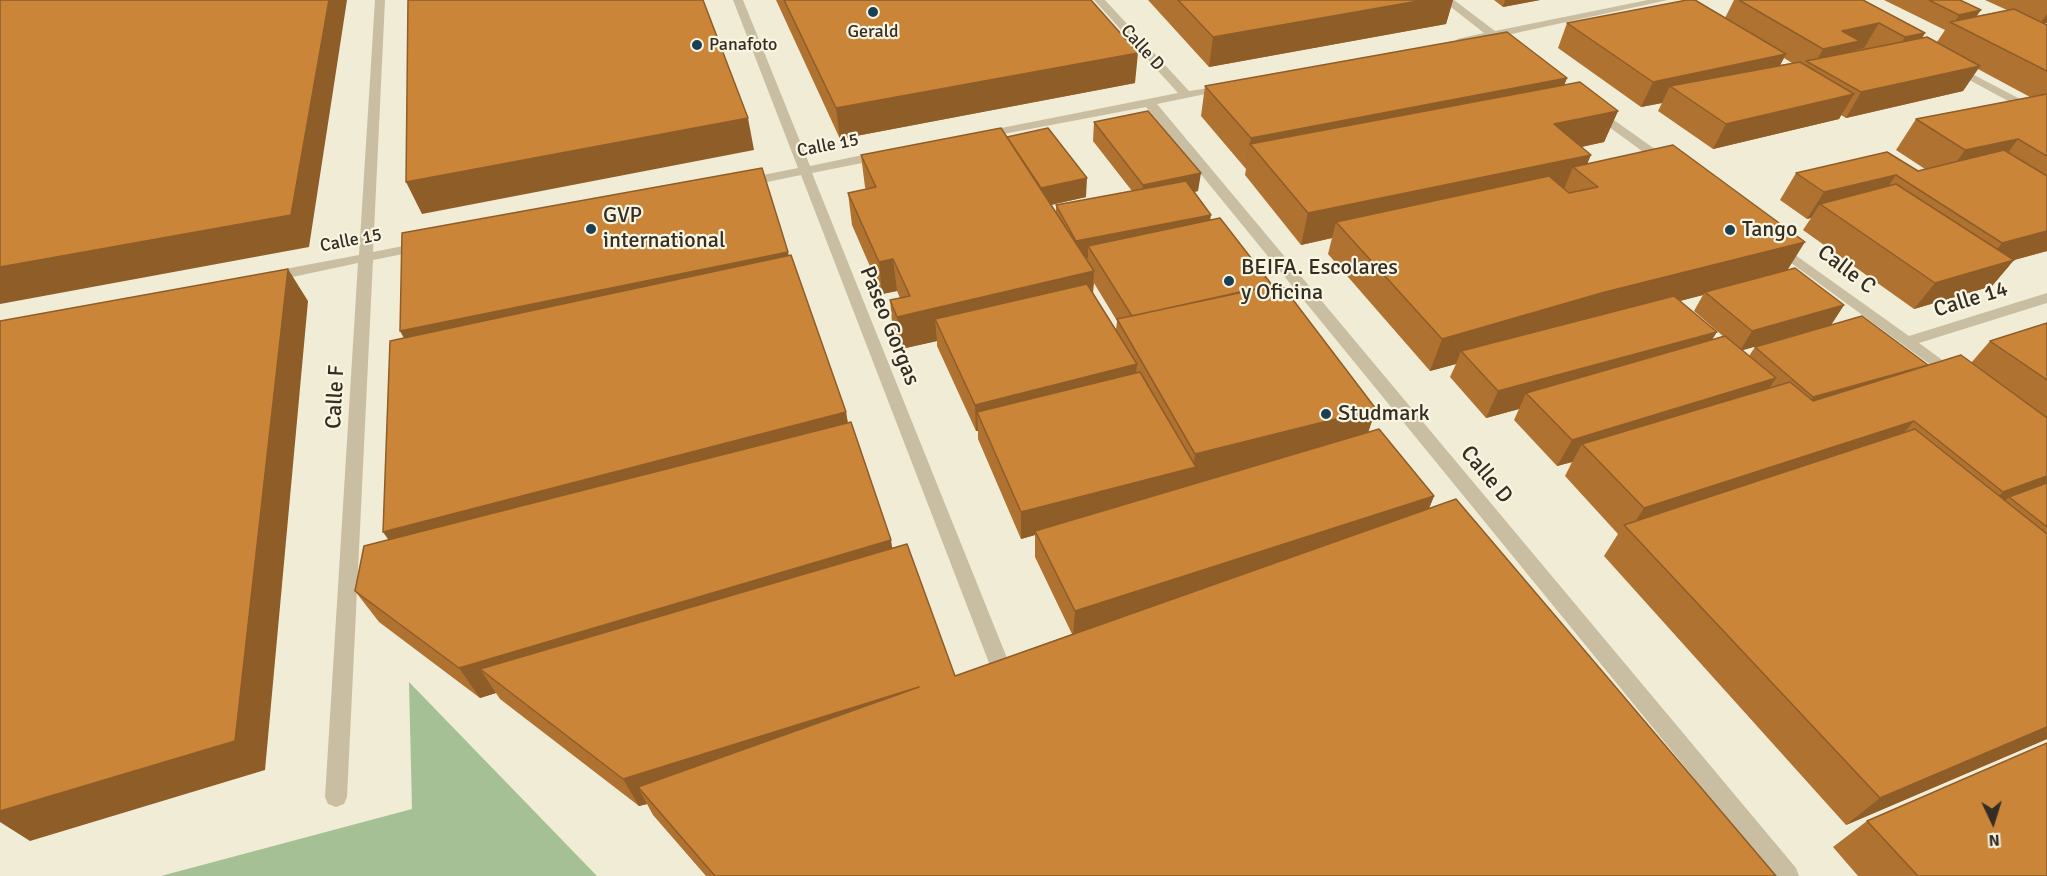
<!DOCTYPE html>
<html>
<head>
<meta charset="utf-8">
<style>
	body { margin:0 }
	#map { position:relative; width:2047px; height:876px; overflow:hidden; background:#f1ecd5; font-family:Signika,sans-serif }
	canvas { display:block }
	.north { position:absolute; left:1963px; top:792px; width:60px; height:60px; -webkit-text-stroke:4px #f9f5e1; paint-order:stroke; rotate:176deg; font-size:16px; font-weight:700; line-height:24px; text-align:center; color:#332d24 }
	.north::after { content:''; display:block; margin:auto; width:21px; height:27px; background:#332d24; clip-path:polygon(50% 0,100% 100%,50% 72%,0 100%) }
</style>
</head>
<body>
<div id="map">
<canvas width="2047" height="876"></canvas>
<div class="north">N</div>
</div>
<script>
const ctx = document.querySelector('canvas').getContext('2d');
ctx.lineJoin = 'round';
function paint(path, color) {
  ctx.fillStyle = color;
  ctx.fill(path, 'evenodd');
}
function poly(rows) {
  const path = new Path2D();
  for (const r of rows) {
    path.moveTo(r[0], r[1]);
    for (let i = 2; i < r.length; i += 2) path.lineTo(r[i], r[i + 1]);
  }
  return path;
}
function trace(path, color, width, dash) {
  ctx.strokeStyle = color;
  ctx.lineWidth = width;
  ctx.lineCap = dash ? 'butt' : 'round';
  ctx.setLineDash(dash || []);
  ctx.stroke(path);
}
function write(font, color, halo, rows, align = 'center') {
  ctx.font = font + ' Signika,sans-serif';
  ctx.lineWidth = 4.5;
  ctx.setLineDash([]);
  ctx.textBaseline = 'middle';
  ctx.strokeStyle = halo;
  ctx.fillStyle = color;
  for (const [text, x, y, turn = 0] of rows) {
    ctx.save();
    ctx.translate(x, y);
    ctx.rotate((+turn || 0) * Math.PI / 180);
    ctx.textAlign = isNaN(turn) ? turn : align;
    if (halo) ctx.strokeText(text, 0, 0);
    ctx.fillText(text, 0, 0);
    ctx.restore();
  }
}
paint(poly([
	[409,682,597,876,161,876,412,809]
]), '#a5c095');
paint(poly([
	[375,0,385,0,373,252,423,242,430,246,423,250,373,260,347,797,344,804,336,807,328,804,325,797,358,263,269,282,262,277,269,272,359,255,375,0],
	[733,0,743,0,810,166,882,151,888,155,882,159,812,173,1011,668,1008,674,1001,677,994,674,991,668,801,175,743,187,737,183,743,179,798,168,733,0],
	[1094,0,1105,0,1189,91,1230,85,1230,89,1157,104,1796,868,1799,876,1774,876,1146,107,977,139,977,133,981,132,1178,93,1094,0],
	[1442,0,1454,0,1495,31,1648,0,1668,0,1502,36,1504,39,1499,42,1491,38,1461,44,1457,43,1457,39,1484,33,1442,0],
	[1953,64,2047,113,2047,122,1949,69,1947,67,1953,64],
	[1594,106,1669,159,1669,165,1661,165,1590,113,1588,110,1594,106],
	[1777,242,1909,336,2047,293,2047,303,1919,343,1960,373,1962,377,1954,382,1772,249,1770,246,1777,242]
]), '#c9bea1');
paint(poly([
	[776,0,1091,0,1135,83,840,139],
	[1148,0,1453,0,1446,24,1209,67],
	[1494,0,1540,0,1503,7],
	[1734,0,1863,0,1925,33,1922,38,1937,42,1945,30,1884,0,1960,0,1981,10,1976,16,2007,10,1985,0,2047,0,2047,23,2045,24,2047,25,2047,251,2014,260,1992,286,1914,309,1803,230,1811,218,1807,219,1780,200,1796,173,1918,171,1925,169,1896,150,1916,119,2030,97,1978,69,1963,91,1846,118,1841,115,1839,119,1713,149,1658,111,1662,103,1641,107,1558,48,1567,23,1725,18],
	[1784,58,1792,63,1780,65],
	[1567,78,1564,85,1618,111,1604,142,1582,147,1588,163,1788,270,1844,305,1831,325,1742,350,1749,356,1755,347,1928,365,1971,363,1990,341,2047,323,2047,739,1846,825,1604,556,1618,534,1565,476,1572,462,1557,466,1514,420,1519,409,1486,418,1450,377,1456,364,1430,371,1328,254,1332,238,1301,245,1245,175,1246,169,1201,116,1205,86],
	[1703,295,1694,311,1724,337,1712,340,1680,301],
	[1094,122,1198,191,1194,192,1210,220,1272,286,1376,409,1368,432,1434,496,1429,509,1776,876,706,876,653,815,647,804,639,806,500,699,496,693,480,698,379,622,355,591,389,540,789,255,846,412,848,423,892,548,955,676,1072,634,1035,557,1035,535,1021,539,978,439,978,431,976,431,937,346,937,341,901,349,893,333,890,300,900,298,897,291,882,294,852,225,848,193,866,189,865,187,861,155,1007,137,1086,197,1051,205,1056,212,1056,205,1132,191,1093,141],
	[1094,283,1117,321,1116,330,1093,294],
	[1867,821,2047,876,1858,876,1833,847]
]), '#af7231');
paint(poly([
	[329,0,347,0,309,247,0,304,0,267],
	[1424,0,1453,0,1446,24,1209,67,1213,37],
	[1505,0,1540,0,1503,7],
	[1981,10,1969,27,1954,23,1959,15],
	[2047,14,2047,23,2039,25],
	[1879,23,1864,48,1855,50,1846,66,1814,65,1823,49,1842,31],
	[1925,33,1909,57,1889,62,1905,37],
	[1138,53,1135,83,840,139,836,108],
	[1786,54,1773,79,1670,86,1662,103,1641,107,1653,82],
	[1980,66,1963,91,1846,118,1861,92],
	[1567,78,1555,109,1250,144,1245,169,1251,138],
	[1854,94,1839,119,1713,149,1726,124],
	[1618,111,1604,142,1542,155,1554,124],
	[748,118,754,150,422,214,406,182],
	[2018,139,1995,170,1943,181,1965,150],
	[1591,155,1583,174,1573,167,1564,189,1336,222,1332,238,1301,245,1308,213],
	[1201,173,1198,191,1142,204,1143,185],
	[1896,175,1878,201,1820,204,1811,218,1807,219,1824,192],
	[1087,178,1086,197,1037,208,1037,189],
	[1211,215,1208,234,1088,246,1088,258,1076,260,1076,241],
	[2047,231,2047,251,2014,260,1992,286,1914,309,1935,283,1981,269,2002,243],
	[1805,242,1785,274,1705,292,1703,295,1589,324,1461,351,1456,364,1430,371,1442,339,1605,292],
	[788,252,794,284,418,363,400,331],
	[893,259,897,291,882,294,879,262],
	[288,269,308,301,265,770,30,841,0,822,0,811],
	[1094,271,1092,304,935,319,937,341,901,349,897,317],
	[1844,305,1831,325,1740,351,1752,331],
	[1717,332,1700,359,1526,393,1519,409,1486,418,1498,391],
	[1137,364,1134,390,977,412,978,431,976,431,975,405],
	[1928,365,1799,416,1813,397],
	[1776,378,1758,405,1582,444,1572,462,1557,466,1572,440],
	[1376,409,1365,442,1035,531,1035,535,1021,539,1021,512,1193,468,1195,454],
	[846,412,851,445,405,563,383,532],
	[1914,421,1886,453,1629,531,1644,508],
	[2047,476,2047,496,2009,497,1989,517,1971,524,2003,492],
	[1434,496,1423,522,1073,636,1075,611],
	[891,540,896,572,480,669,496,693,480,698,459,668],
	[919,687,638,787,647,804,639,806,623,779],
	[2047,727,2047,739,1846,825,1880,798]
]), '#8e5d28');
const building = poly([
	[0,0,329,0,291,215,0,267,0,0],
	[408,0,703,0,748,118,406,182,408,0],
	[784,0,1091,0,1138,53,836,108,784,0],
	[1178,0,1424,0,1213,37,1178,0],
	[1687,0,1695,0,1786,54,1653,82,1567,23,1687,0],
	[1739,0,1863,0,1925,33,1905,37,1879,23,1842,31,1860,41,1823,49,1739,0],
	[1929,0,1960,0,1981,10,1959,15,1929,0],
	[2014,9,2047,25,2047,71,1950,22,2014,9],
	[1507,32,1567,78,1251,138,1205,86,1507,32],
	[1927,37,1980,66,1861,92,1806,61,1927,37],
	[1800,62,1854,94,1726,124,1670,86,1800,62],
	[1580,82,1618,111,1554,124,1591,155,1308,213,1250,144,1580,82],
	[2047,94,2047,156,2018,139,1965,150,1916,119,2047,94],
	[1148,111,1201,173,1143,185,1094,122,1148,111],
	[1001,128,1094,271,897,317,890,300,910,296,893,259,879,262,848,193,876,187,861,155,1001,128],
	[1048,128,1087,178,1041,188,1007,137,1048,128],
	[1673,145,1805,242,1605,292,1442,339,1336,222,1549,176,1569,193,1598,187,1573,167,1673,145],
	[2004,150,2047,176,2047,231,2002,243,1896,175,1824,192,1796,173,1887,152,1918,171,2004,150],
	[762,168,788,252,400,331,402,233,762,168],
	[1186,181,1211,215,1076,241,1056,205,1186,181],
	[1896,184,2014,260,1935,283,1820,204,1896,184],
	[1220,218,1272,285,1132,316,1088,246,1220,218],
	[791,255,846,412,383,532,390,341,791,255],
	[1795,268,1844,305,1752,331,1705,292,1795,268],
	[288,269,235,741,0,811,0,321,288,269],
	[1087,284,1137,364,975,405,935,319,1087,284],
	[1281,284,1376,409,1195,454,1117,319,1281,284],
	[1674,296,1717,332,1498,391,1461,351,1674,296],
	[1862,316,1928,365,1813,397,1755,347,1862,316],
	[2047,323,2047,380,1990,341,2047,323],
	[1725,336,1776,378,1572,440,1526,393,1725,336],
	[1961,355,2047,418,2047,476,2003,492,1914,421,1644,508,1582,444,1790,382,1813,401,1961,355],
	[1140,372,1196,467,1021,512,977,412,1140,372],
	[851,422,891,540,459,668,355,591,364,546,851,422],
	[1379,429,1434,496,1075,611,1035,531,1379,429],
	[1915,429,2047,534,2047,727,1880,798,1624,525,1915,429],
	[2047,483,2047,527,2009,497,2047,483],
	[1456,499,1776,876,715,876,638,787,919,687,623,779,480,669,907,544,955,676,1456,499],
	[2047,743,2047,876,1918,876,1867,821,2047,743]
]);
paint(building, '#cb8539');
trace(building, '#8e5d28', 1.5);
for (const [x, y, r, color] of [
	[873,12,6,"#194055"],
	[697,45,6,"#194055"],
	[591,229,6,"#194055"],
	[1730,230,6,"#194055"],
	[1229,281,6,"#194055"],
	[1326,414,6,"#194055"]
]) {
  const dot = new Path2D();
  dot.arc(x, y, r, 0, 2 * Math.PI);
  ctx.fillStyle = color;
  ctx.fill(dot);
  trace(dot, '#f9f5e1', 2);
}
write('18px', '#332d24', '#f9f5e1', [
	["Gerald",873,32],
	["Panafoto",709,45,"left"]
]);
write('18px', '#332d24', '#f9f5e1', [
	["Calle D",1142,48,48],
	["Calle 15",828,146,-11],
	["Calle 15",351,241,-11]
]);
write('22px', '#332d24', '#f9f5e1', [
	["GVP",603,216],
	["international",603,241],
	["Tango",1742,230],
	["BEIFA. Escolares",1241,268],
	["y Oficina",1241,293],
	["Studmark",1338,414]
], 'left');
write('22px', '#332d24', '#f9f5e1', [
	["Calle C",1846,270,37],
	["Calle 14",1971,300,-17],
	["Paseo Gorgas",889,326,68],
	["Calle F",336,397,-87],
	["Calle D",1486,475,50]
]);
</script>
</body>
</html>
